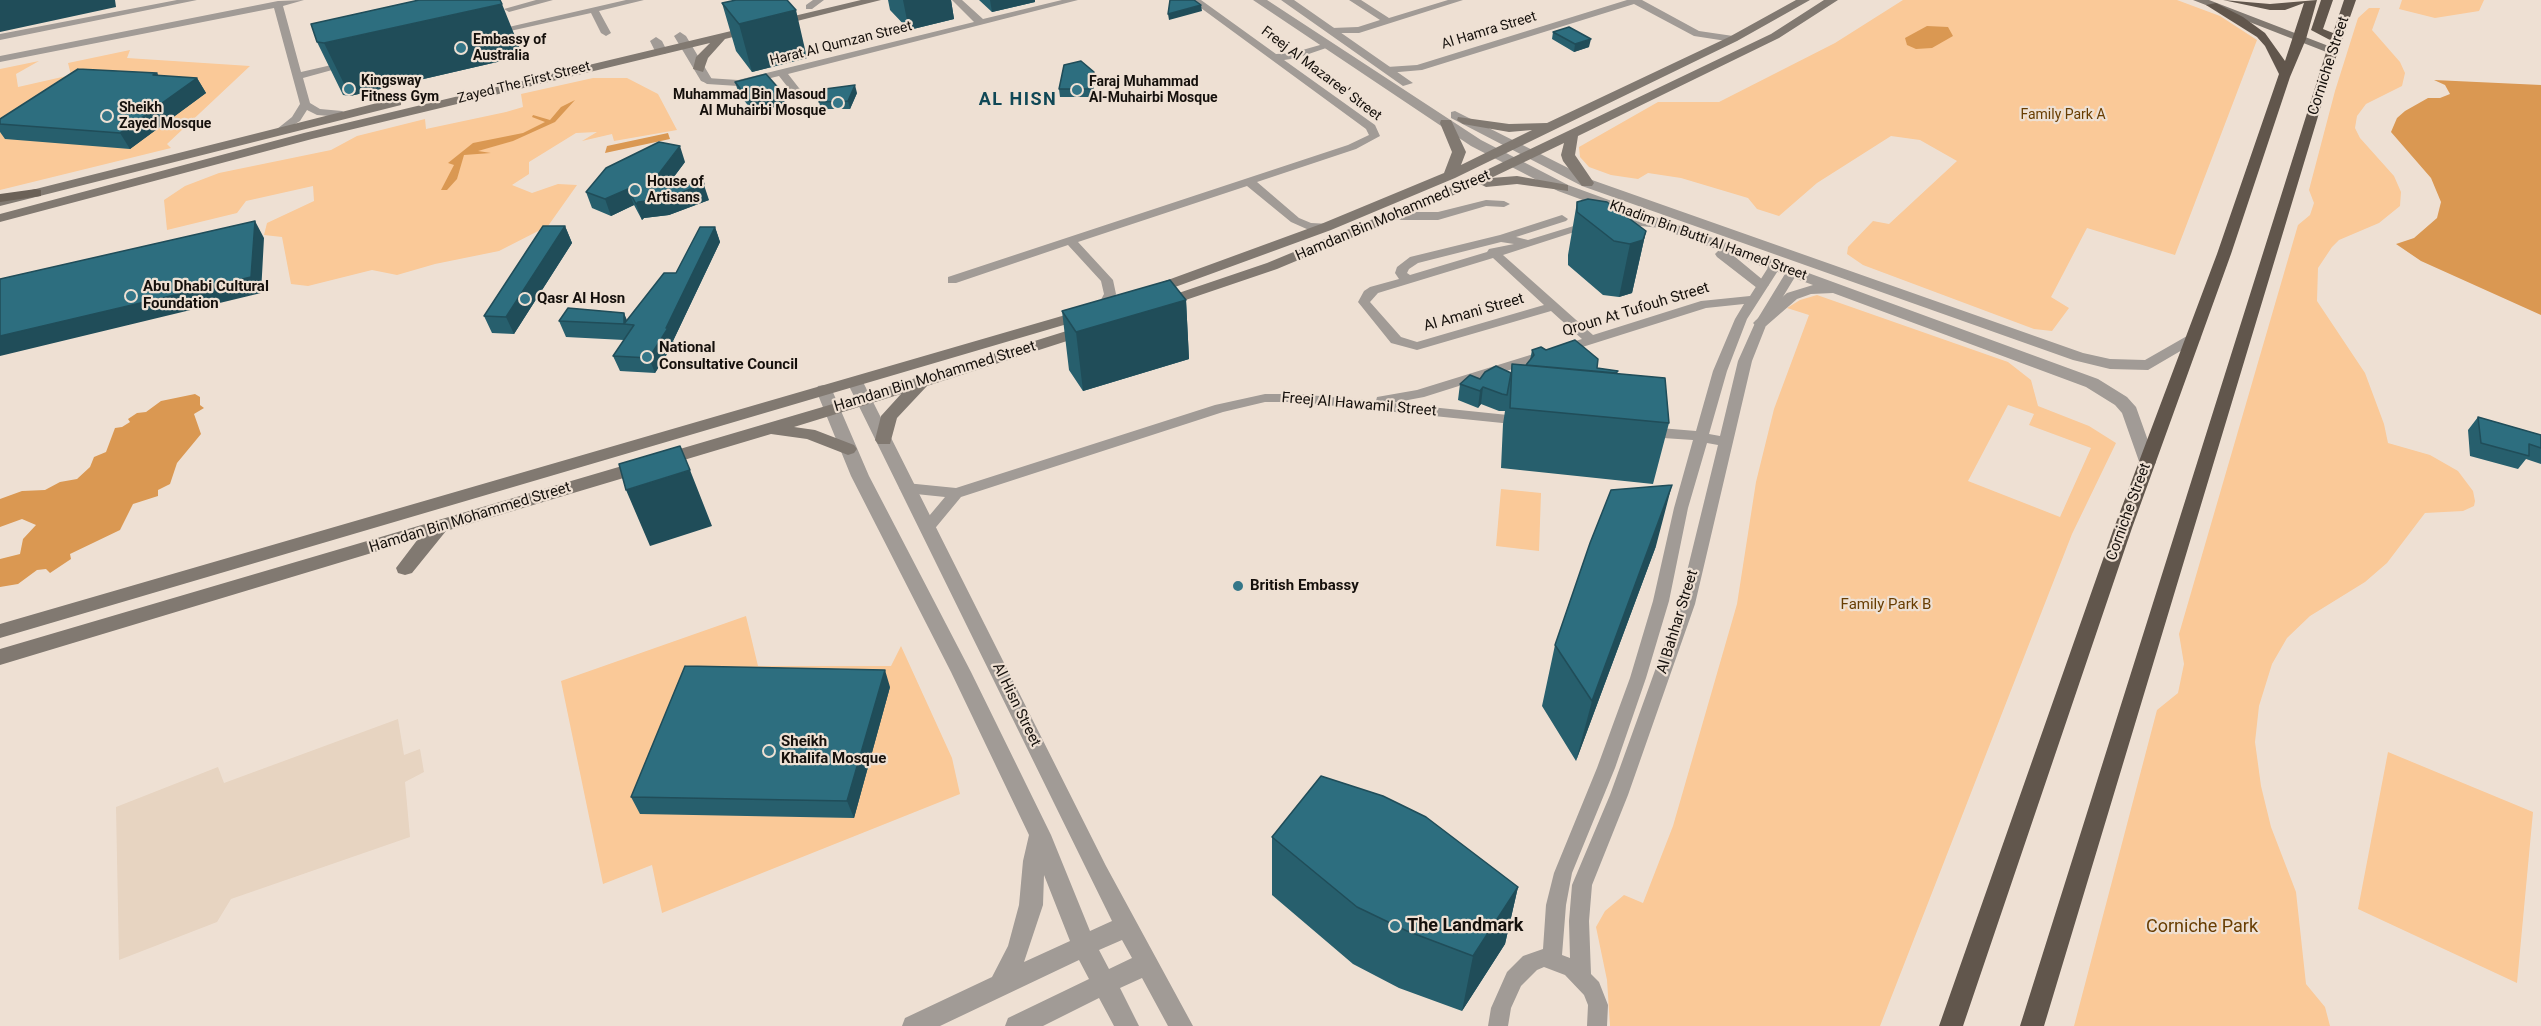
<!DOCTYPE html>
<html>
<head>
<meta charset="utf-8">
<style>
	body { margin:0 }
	canvas { display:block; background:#eee0d3 }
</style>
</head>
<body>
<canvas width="2541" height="1026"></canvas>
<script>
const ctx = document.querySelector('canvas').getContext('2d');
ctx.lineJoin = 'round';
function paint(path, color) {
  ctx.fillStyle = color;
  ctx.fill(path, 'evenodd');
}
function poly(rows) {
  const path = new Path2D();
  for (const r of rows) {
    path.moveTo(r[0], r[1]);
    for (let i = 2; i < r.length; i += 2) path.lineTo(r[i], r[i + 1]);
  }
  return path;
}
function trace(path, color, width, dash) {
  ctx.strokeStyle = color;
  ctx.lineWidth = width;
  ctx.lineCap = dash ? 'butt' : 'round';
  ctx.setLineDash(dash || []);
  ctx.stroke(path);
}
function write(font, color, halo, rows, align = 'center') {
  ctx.font = font + ' Roboto,sans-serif';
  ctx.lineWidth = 4.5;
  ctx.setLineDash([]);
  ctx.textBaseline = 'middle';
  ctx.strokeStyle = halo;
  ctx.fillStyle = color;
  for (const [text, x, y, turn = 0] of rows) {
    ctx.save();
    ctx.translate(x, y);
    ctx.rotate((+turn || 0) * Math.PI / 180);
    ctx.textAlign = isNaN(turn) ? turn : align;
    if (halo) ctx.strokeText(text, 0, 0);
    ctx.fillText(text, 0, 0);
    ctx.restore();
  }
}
paint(poly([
	[398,719,404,755,420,749,424,772,405,782,410,837,231,899,217,922,119,960,116,807,218,767,224,783]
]), '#e7d4c1');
paint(poly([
	[1903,0,2177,0,2220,16,2257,40,2175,255,2087,228,2051,297,2069,308,2052,331,2034,329,1863,265,1847,254,1848,247,1873,221,1889,224,1957,161,1920,140,1891,136,1817,183,1779,216,1757,209,1748,198,1681,178,1648,173,1638,179,1611,175,1589,167,1580,157,1579,147,1658,102,1719,102,1835,43],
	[2402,0,2484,0,2479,11,2435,18,2399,9],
	[2369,8,2380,8,2372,30,2400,62,2405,73,2402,86,2366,104,2357,116,2355,128,2360,138,2394,176,2401,192,2400,206,2379,223,2339,240,2332,247,2318,268,2317,301,2365,373,2384,424,2388,443,2430,455,2458,471,2473,491,2475,501,2474,506,2463,511,2425,513,2387,563,2365,582,2310,616,2287,638,2272,664,2259,706,2255,742,2261,786,2271,827,2296,892,2306,984,2325,1007,2330,1026,2074,1026,2157,710,2178,693,2184,664,2179,634,2298,225,2310,215,2314,203,2309,190,2335,91,2358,18],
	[130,50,127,58,250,66,167,144,171,148,0,190,0,69,39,61,16,74,18,87,71,75,68,63],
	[593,78,627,78,658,94,677,130,614,141,612,134,582,141,597,132,576,133,529,162,529,174,512,185,532,193,558,184,577,185,548,226,499,251,435,264,397,275,372,270,308,286,291,284,282,237,264,235,267,223,314,201,313,186,246,201,237,213,167,230,164,200,185,186,219,173,331,150,357,136,425,119,426,129,506,112,523,107,521,94],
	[1817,295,2008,362,2031,380,2038,406,2089,426,2116,443,2072,534,1880,1026,1610,1026,1607,980,1596,927,1605,911,1624,895,1643,903,1673,826,1737,604,1756,482,1774,409,1809,315,1787,308,1800,300],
	[2008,405,2034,414,2029,425,2091,448,2060,517,1968,481],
	[1501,489,1541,493,1539,551,1496,546],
	[746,616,758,666,891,666,901,646,952,758,960,794,662,913,652,865,603,884,561,681],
	[2388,752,2533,812,2517,983,2358,909]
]), '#fac998');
paint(poly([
	[1927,26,1948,27,1953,36,1932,48,1916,49,1907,45,1905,38],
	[2434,80,2541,85,2541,315,2421,261,2396,244,2414,238,2437,218,2441,202,2431,178,2391,132,2397,118,2405,111,2428,98,2440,98,2450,94,2445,85],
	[575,100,555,122,513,141,478,151,491,153,464,155,457,179,447,190,441,190,454,165,448,163,473,143,523,133,545,122,532,117,533,115,550,120,561,107],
	[668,133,670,139,605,153,607,146],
	[195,394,200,397,200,405,204,408,194,414,201,434,177,463,170,484,158,490,158,496,133,504,120,530,70,554,71,559,50,573,46,569,37,570,18,584,0,587,0,559,20,554,23,539,36,525,22,519,0,527,0,499,22,491,45,490,60,482,77,479,90,467,94,457,106,452,115,428,122,427,130,422,128,419,137,413,146,412,161,401]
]), '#da9852');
paint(poly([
	[177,0,197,0,0,40,0,34,177,0],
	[304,0,283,6,301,72,349,61,354,64,303,78,310,103,320,109,342,111,347,114,342,117,317,115,307,110,300,121,282,132,277,129,292,117,300,104,274,8,0,62,0,56,278,1,304,0],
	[536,0,553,0,509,12,504,9,536,0],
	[626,0,644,0,599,11,611,33,606,36,601,33,591,13,492,35,487,32,626,0],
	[813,0,824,0,812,9,806,9,806,5,813,0],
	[952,0,962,0,983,19,1062,0,1078,0,788,74,806,97,801,100,797,99,779,76,738,86,707,84,702,81,707,78,738,80,974,22,952,0],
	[1190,0,1201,0,1276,54,1292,53,1327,43,1332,46,1297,58,1284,60,1375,125,1380,136,1356,149,1257,182,1299,218,1311,223,1330,224,1330,230,1309,230,1291,222,1247,186,1078,242,1113,280,1116,294,1107,312,1102,313,1096,309,1104,294,1101,281,1068,245,956,283,948,283,948,277,1348,145,1369,135,1366,129,1190,0],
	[1349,0,1361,0,1389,18,1448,0,1463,0,1359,33,1329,33,1327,31,1332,28,1358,27,1380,20,1349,0],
	[1627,0,1642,0,1699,31,1733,36,1738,39,1733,42,1694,36,1634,4,1422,70,1387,73,1382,70,1387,67,1417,65,1627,0],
	[1486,200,1504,201,1510,204,1504,207,1486,206,1438,220,1399,220,1393,216,1399,212,1438,212,1486,200],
	[1562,215,1568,219,1566,221,1516,237,1528,240,1590,221,1596,225,1503,255,1593,335,1701,301,1750,296,1771,263,1775,262,1781,266,1747,319,1727,371,1709,434,1720,436,1738,361,1755,323,1788,269,1796,269,1798,272,1767,323,1752,361,1695,604,1628,795,1592,885,1589,921,1591,974,1599,982,1608,1005,1607,1026,1587,1026,1588,1005,1584,995,1565,975,1544,967,1537,970,1521,986,1511,1008,1508,1026,1488,1026,1491,1008,1507,972,1523,956,1543,949,1546,905,1554,873,1597,768,1630,678,1653,601,1674,508,1693,440,1648,437,1641,432,1648,427,1696,431,1713,371,1735,319,1744,304,1706,308,1424,397,1392,403,1527,417,1529,420,1527,423,1522,425,1297,402,1265,402,1223,412,961,497,932,532,927,533,919,528,945,497,906,493,899,488,906,483,956,488,1215,405,1265,394,1297,394,1376,401,1377,397,1417,390,1582,339,1551,311,1417,350,1391,343,1358,302,1364,291,1370,287,1399,279,1395,273,1397,267,1410,257,1500,235,1562,215],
	[1501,242,1514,244,1489,249,1487,252,1410,275,1407,273,1409,269,1418,263,1501,242],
	[1493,258,1544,305,1417,342,1401,337,1370,302,1378,293,1493,258],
	[1707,443,1718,445,1679,604,1610,795,1572,885,1569,921,1570,958,1562,955,1566,905,1572,873,1615,768,1646,678,1669,601,1688,508,1707,443],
	[1614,217,1661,220,1667,224,1661,228,1610,223,1608,221,1614,217]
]), '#a19b96');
paint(poly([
	[1253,0,1267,0,1481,140,1568,185,2098,379,2127,397,2136,407,2156,463,2147,469,2141,467,2122,413,2115,405,2086,387,1833,293,1811,294,1797,299,1766,326,1756,326,1753,323,1756,320,1787,293,1813,285,1734,256,1769,285,1762,289,1757,288,1717,257,1715,254,1719,250,1558,191,1471,146,1253,0],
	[1281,0,1294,0,1413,83,1403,86,1281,0],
	[680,32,686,36,713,81,711,84,701,81,674,36,680,32],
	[656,37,662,41,667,51,665,54,655,51,650,41,656,37],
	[1455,111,1592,180,2083,353,2110,359,2145,360,2187,336,2193,334,2201,339,2148,370,2110,369,2073,360,1582,186,1451,118,1451,112,1455,111],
	[855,377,863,382,1106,866,1193,1026,1168,1026,1142,978,1120,988,1139,1026,1114,1026,1099,998,1043,1026,1005,1026,1008,1018,1089,979,1079,960,940,1026,902,1026,905,1018,992,977,1008,946,1019,905,1023,861,1029,835,951,672,851,476,816,390,818,386,824,385,832,390,869,476,971,672,1051,835,1090,931,1112,921,847,382,855,377],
	[1044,875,1070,941,1024,962,1043,905,1044,875],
	[1122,940,1132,958,1109,969,1099,950,1122,940]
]), '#a19b96');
paint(poly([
	[861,0,881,0,725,39,708,58,703,72,693,69,696,57,710,43,312,139,0,222,0,214,304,133,861,0],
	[1796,0,1810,0,1737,41,1455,178,1331,230,1156,294,1146,294,1143,291,1146,288,1321,224,1444,173,1452,152,1440,123,1441,120,1451,120,1466,152,1461,165,1532,130,1509,132,1463,124,1457,120,1458,117,1509,124,1547,123,1729,37,1796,0],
	[1824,0,1838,0,1779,38,1578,136,1575,155,1594,183,1592,186,1582,186,1563,161,1561,155,1564,143,1491,178,1517,176,1568,185,1568,191,1517,184,1486,187,1480,184,1277,269,1165,307,1160,309,1152,304,1155,301,1267,263,1453,186,1771,34,1824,0],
	[2193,0,2209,0,2339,50,2329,53,2193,0],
	[397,98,401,99,401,105,0,206,0,198,397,98],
	[1086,309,1094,314,1091,317,0,638,0,624,1086,309],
	[1089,324,1095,326,1097,329,1095,332,927,386,897,418,890,444,878,444,875,440,881,416,901,394,794,427,815,430,854,445,857,449,854,453,848,455,807,439,771,434,446,531,412,573,405,575,398,573,396,568,418,539,0,665,0,649,826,406,1089,324]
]), '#817971');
paint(poly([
	[36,189,41,190,41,196,0,202,0,194,36,189]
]), '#6b6157');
paint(poly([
	[2223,0,2270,4,2317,0,2306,39,2290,77,2231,254,2132,528,1963,1026,1939,1026,2114,528,2217,254,2279,74,2265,46,2257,37,2206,5,2216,3,2243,17,2265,33,2285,61,2304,3,2285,10,2270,10,2223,0],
	[2321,0,2333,0,2323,29,2333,33,2344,0,2356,0,2335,60,2044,1026,2020,1026,2330,40,2311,30,2321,0]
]), '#61564c');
paint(poly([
	[888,0,951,0,954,19,909,30,890,10],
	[979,0,1035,0,1035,2,992,12],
	[722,3,807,58,752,72,736,51],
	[1553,32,1589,47,1574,52,1552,39],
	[317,42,523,56,350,96,343,95],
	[157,73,159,76,197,78,206,93,130,149,5,139,0,132,0,119],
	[1095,80,1092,97,1060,97,1059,89],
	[735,82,782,92,785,104,754,113,739,94],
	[857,93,850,109,821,109,819,102],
	[685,162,668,185,709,200,669,215,644,218,642,220,634,205,611,216,592,208,586,192],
	[1577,202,1646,231,1632,293,1619,297,1603,295,1568,265,1568,255],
	[565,226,572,243,514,334,492,333,484,316],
	[715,227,720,242,673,341,674,343,655,373,620,371,613,356,624,340,566,337,559,321,627,320,676,273],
	[1186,300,1189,359,1083,391,1069,370,1062,311],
	[1532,350,1597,368,1618,371,1617,373,1669,423,1653,484,1501,468,1503,424,1505,411,1499,411,1481,404,1478,408,1458,400,1460,384,1480,379,1511,373,1512,364,1526,365,1530,360],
	[2478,417,2541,435,2541,464,2526,459,2518,469,2470,456,2468,430],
	[1656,546,1576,761,1542,706,1555,645],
	[890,687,854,818,640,814,631,797],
	[1272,837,1518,887,1505,944,1462,1011,1399,988,1353,964,1272,895]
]), '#275f6d');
paint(poly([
	[0,0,115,0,116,7,0,32],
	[903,0,951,0,954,19,909,30],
	[990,0,1035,0,1035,2,992,12],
	[502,4,523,56,350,96,324,43],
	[1201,5,1202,11,1169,20,1168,14],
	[796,10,807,58,752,72,739,24],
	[1591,39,1589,47,1574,52,1575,44],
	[1094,72,1095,80,1092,97,1091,89],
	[197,78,206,93,130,149,120,133],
	[855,85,857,93,850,109,848,101],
	[782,92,785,104,754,113,750,101],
	[680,146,685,162,657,199,702,179,709,200,669,215,644,218,642,220,636,204],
	[628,189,634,205,611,216,605,199],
	[255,221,264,238,261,293,0,356,0,336],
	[565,226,572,243,514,334,506,317],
	[715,227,720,242,673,341,674,343,655,373,649,358,666,328],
	[1646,231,1632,293,1619,297,1630,244],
	[1186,300,1189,359,1083,391,1076,332],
	[624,313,629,325,624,324,630,340,624,324],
	[1483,387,1481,404,1478,408,1480,391],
	[690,470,712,526,650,546,626,490],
	[1672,485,1656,546,1576,761,1592,701],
	[885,670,890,687,854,818,847,801],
	[1518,887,1505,944,1462,1011,1473,956]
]), '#204d59');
const building = poly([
	[419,0,500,0,502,4,324,43,317,42,311,24,419,0],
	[736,0,787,0,796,10,739,24,722,3,736,0],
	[1170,0,1194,0,1201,5,1168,14,1170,0],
	[1569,27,1591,39,1575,44,1553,32,1569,27],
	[1081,61,1094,72,1091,89,1059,89,1064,65,1081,61],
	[78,69,157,73,153,75,197,78,120,133,0,124,0,119,78,69],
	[766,74,782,92,750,101,735,82,766,74],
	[855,85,848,101,819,102,825,89,855,85],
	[659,142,680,146,648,188,702,179,704,184,664,199,638,202,636,204,628,189,605,199,586,192,606,168,659,142],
	[1588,199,1607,202,1646,231,1643,240,1630,244,1614,241,1577,212,1577,202,1588,199],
	[255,221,251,277,0,336,0,279,255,221],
	[543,226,565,226,506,317,484,316,543,226],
	[700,227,715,227,666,328,668,328,649,358,613,356,634,325,624,324,664,273,676,273,700,227],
	[1170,280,1186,300,1076,332,1062,311,1170,280],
	[568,308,624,313,624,324,559,321,568,308],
	[1575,340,1598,359,1597,368,1618,371,1616,373,1526,365,1534,355,1532,350,1541,347,1546,350,1575,340],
	[1512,364,1665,378,1669,423,1510,408,1512,364],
	[1496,366,1511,373,1507,395,1502,394,1483,387,1480,391,1460,384,1470,375,1480,379,1485,372,1496,366],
	[2478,417,2541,435,2541,448,2529,444,2529,456,2481,443,2478,417],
	[680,446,690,470,626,490,619,464,680,446],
	[1672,485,1592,701,1555,645,1590,543,1611,490,1672,485],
	[685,666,885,670,847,801,631,797,685,666],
	[1321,776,1383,796,1426,817,1518,887,1473,956,1407,931,1357,907,1272,837,1321,776]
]);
paint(building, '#2d6e7f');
trace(building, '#204d59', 1.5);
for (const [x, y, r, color] of [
	[461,48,6,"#347688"],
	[349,89,6,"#347688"],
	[1077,90,6,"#347688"],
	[838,103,6,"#347688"],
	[107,116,6,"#347688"],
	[635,190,6,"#347688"],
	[131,296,6,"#347688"],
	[525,299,6,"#347688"],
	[647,357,6,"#347688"],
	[1238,586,6,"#347688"],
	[769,751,6,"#347688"],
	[1395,926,6,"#347688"]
]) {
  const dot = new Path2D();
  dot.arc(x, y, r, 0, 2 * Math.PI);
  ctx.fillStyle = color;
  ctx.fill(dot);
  trace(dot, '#eee0d3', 2);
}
write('14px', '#15100c', '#eee0d3', [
	["Al Hamra Street",1489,31,-17],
	["Harat Al Qumzan Street",841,44,-14],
	["Freej Al Mazaree' Street",1321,74,37],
	["Zayed The First Street",524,83,-14],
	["Khadim Bin Butti Al Hamed Street",1708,241,20]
]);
write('bold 14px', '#15100c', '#eee0d3', [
	["Embassy of",473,40],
	["Australia",473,56],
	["Kingsway",361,81],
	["Fitness Gym",361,97],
	["Faraj Muhammad",1089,82],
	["Al-Muhairbi Mosque",1089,98],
	["Muhammad Bin Masoud",826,95,"right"],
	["Al Muhairbi Mosque",826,111,"right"],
	["Sheikh",119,108],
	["Zayed Mosque",119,124],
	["House of",647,182],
	["Artisans",647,198]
], 'left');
write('14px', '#683d02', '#eee0d3', [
	["Family Park A",2063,115]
]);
write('15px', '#15100c', '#eee0d3', [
	["Corniche Street",2329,66,-72],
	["Hamdan Bin Mohammed Street",1393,216,-23],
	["Qroun At Tufouh Street",1636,310,-17],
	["Al Amani Street",1474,313,-16],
	["Hamdan Bin Mohammed Street",935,377,-17],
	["Freej Al Hawamil Street",1359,405,5],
	["Corniche Street",2129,512,-70],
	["Hamdan Bin Mohammed Street",470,518,-17],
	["Al Bahhar Street",1678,622,-73],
	["Al Hisn Street",1016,705,64]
]);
write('bold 15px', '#15100c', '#eee0d3', [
	["Abu Dhabi Cultural",143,287],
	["Foundation",143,304],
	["Qasr Al Hosn",537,299],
	["National",659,348],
	["Consultative Council",659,365],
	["British Embassy",1250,586],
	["Sheikh",781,742],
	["Khalifa Mosque",781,759]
], 'left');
write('15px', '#683d02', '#eee0d3', [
	["Family Park B",1886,605]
]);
ctx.letterSpacing = '1.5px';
write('bold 18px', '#104856', '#eee0d3', [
	["AL HISN",1018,100]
]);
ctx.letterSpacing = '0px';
write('bold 18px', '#15100c', '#eee0d3', [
	["The Landmark",1407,926]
], 'left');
write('18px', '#683d02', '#eee0d3', [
	["Corniche Park",2202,927]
]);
</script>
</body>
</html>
